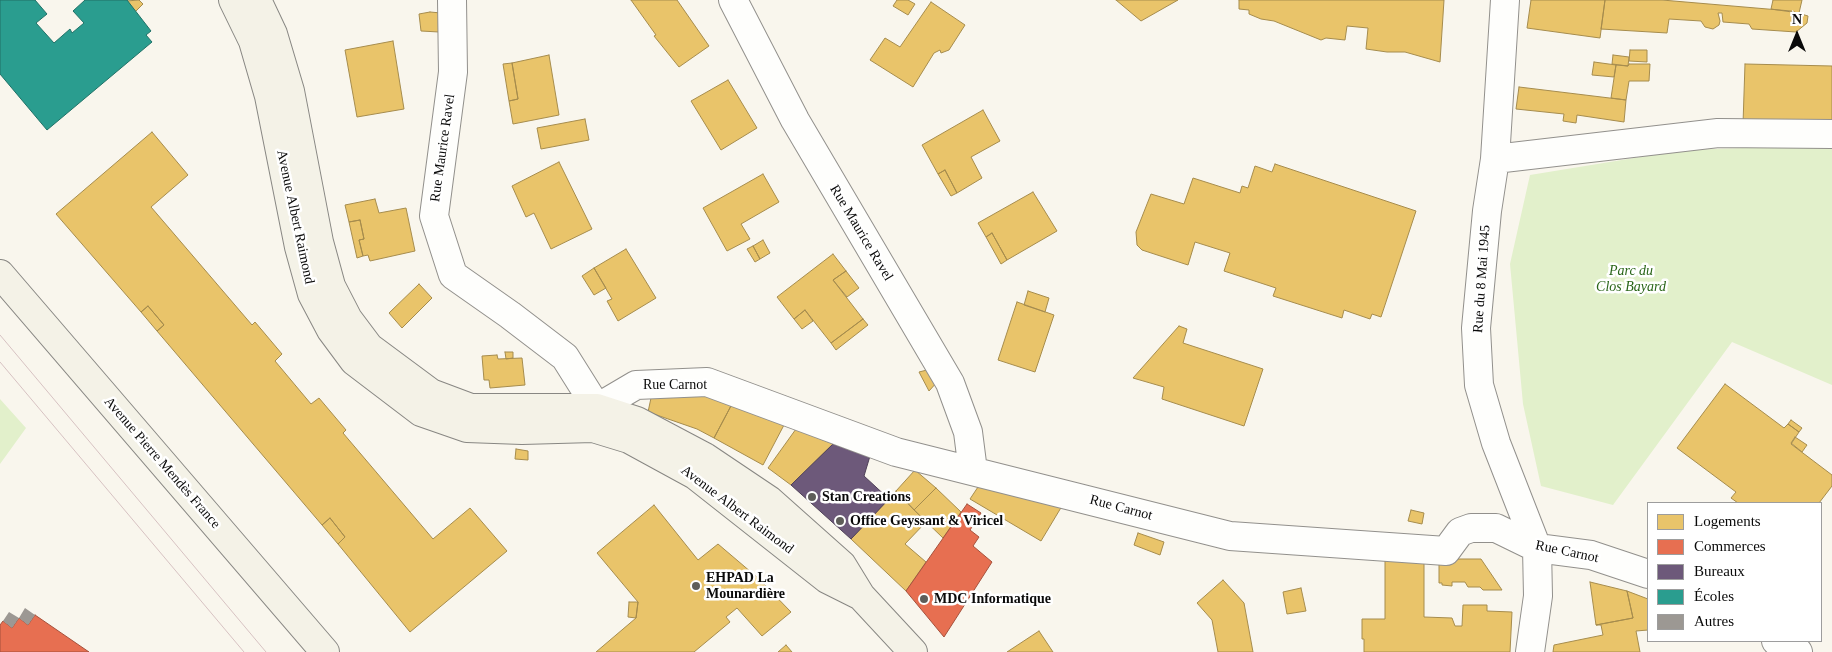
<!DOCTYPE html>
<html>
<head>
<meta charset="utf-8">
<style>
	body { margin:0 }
	#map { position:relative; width:1832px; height:652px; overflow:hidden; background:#f9f6ed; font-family:"Times New Roman",serif }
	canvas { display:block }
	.legend { position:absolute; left:1647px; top:502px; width:175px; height:140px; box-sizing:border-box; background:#fff; border:1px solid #9d9d9d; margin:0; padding:6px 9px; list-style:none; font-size:15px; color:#0a0a0a }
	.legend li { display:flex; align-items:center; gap:10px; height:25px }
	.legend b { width:25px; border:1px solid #9d9d9d }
	.north { position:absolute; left:1772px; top:10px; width:50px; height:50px; -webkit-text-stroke:4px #fff; paint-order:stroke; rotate:0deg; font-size:14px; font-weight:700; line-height:20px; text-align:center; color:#0a0a0a }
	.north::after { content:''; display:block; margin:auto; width:18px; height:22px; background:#0a0a0a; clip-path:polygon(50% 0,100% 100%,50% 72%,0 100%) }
</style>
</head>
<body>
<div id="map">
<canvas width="1832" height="652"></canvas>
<ul class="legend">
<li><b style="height:14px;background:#e9c46a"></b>Logements</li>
<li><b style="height:14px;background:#e76f51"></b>Commerces</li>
<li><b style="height:14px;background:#6d597a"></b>Bureaux</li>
<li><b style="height:14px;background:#2a9d8f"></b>Écoles</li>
<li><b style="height:14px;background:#9c9893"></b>Autres</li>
</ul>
<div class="north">N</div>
</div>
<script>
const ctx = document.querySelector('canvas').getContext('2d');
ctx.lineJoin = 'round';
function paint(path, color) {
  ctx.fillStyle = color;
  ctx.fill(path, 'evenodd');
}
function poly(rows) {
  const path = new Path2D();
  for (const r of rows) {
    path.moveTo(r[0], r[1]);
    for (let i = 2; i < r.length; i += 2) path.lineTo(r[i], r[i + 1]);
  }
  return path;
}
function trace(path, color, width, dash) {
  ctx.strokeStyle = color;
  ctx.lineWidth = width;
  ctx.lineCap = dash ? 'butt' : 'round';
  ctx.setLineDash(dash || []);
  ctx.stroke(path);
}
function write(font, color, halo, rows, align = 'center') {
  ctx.font = font + ' "Times New Roman",serif';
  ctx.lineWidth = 5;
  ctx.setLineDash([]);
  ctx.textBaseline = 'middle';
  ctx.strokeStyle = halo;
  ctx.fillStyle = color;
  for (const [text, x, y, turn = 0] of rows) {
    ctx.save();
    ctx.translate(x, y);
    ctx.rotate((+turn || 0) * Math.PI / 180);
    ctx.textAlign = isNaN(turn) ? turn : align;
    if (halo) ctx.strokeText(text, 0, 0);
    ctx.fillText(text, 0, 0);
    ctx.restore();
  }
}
paint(poly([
	[1832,145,1832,385,1732,342,1613,505,1541,486,1523,404,1510,264,1530,175,1683,150],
	[0,399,26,428,0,464]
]), '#e2f0cb');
const homes = poly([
	[139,0,143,4,135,12,126,1,139,0],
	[631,0,677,0,709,46,679,67,654,36,656,35,631,0],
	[897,0,908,0,915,4,908,15,893,6,897,0],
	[1116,0,1178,0,1141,21,1116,0],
	[1239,0,1444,0,1440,62,1405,52,1387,52,1366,49,1368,28,1347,26,1345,40,1326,38,1321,40,1274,21,1261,19,1249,14,1249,10,1239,9,1239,0],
	[1531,0,1605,0,1600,38,1527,28,1531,0],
	[1605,0,1662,0,1791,11,1808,16,1807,23,1796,32,1752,29,1749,24,1723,22,1722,13,1718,13,1720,21,1719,25,1713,29,1705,27,1701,21,1669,19,1667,33,1601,29,1605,0],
	[1773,0,1802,0,1799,13,1771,9,1773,0],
	[931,2,965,25,949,50,941,53,940,50,934,53,913,87,870,60,885,38,900,47,931,2],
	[430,12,441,13,439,32,421,31,419,14,430,12],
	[393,41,404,109,357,117,345,50,393,41],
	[1630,50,1647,50,1647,62,1629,61,1630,50],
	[549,55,559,115,513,124,509,101,518,99,512,63,549,55],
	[1613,55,1629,57,1628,66,1612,64,1613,55],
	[1594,62,1616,65,1614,77,1592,75,1594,62],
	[512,63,518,99,509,101,503,64,512,63],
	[1629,64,1650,64,1649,81,1629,81,1626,100,1611,98,1616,65,1628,66,1629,64],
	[1745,64,1832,66,1832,125,1743,124,1745,64],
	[728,80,757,128,721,150,691,101,728,80],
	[1519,87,1626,100,1624,122,1577,115,1576,123,1563,121,1564,114,1516,109,1519,87],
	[983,110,1000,141,971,157,982,178,957,193,945,170,938,174,922,145,983,110],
	[585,119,589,140,541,149,537,128,585,119],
	[152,132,188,175,151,207,252,325,255,322,282,354,275,361,311,404,319,398,346,430,343,433,433,539,470,508,507,551,410,632,338,544,345,537,330,518,322,525,157,331,164,325,148,306,141,312,56,214,152,132],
	[559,162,592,229,551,249,534,213,526,217,512,186,559,162],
	[1275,164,1416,211,1381,317,1372,314,1370,319,1344,310,1342,318,1273,296,1276,288,1224,271,1230,253,1195,242,1188,265,1142,250,1137,245,1136,232,1151,194,1184,204,1193,178,1240,193,1242,186,1248,188,1255,166,1272,172,1275,164],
	[945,170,957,193,951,196,938,174,945,170],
	[763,174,779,202,741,224,750,239,727,251,703,208,763,174],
	[1033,192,1057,231,1007,260,992,233,986,237,978,223,1033,192],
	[375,199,379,213,406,208,415,251,370,261,368,255,363,256,359,240,364,239,360,220,349,222,345,205,375,199],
	[360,220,364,239,359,240,363,256,357,258,349,222,360,220],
	[992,233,1007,260,1001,264,986,237,992,233],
	[763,240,770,253,760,259,753,246,763,240],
	[753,246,760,259,755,262,747,249,753,246],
	[626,249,656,298,618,321,607,301,612,299,594,268,626,249],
	[833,254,846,271,833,280,863,319,831,343,805,310,794,319,777,297,833,254],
	[594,268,606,288,594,295,582,276,594,268],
	[846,271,859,288,847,297,833,280,846,271],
	[419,284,432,298,402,328,389,313,419,284],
	[1028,291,1049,298,1045,312,1024,305,1028,291],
	[1017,302,1054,315,1035,372,998,360,1017,302],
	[148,306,164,325,157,331,141,312,148,306],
	[805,310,813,321,802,329,794,319,805,310],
	[863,319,868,325,836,350,831,343,863,319],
	[1179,326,1187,329,1183,343,1263,369,1244,426,1162,399,1164,387,1133,378,1179,326],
	[505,352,513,352,513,358,506,359,505,352],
	[497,355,498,359,522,358,525,385,490,388,489,380,484,380,482,356,497,355],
	[931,369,938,381,929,391,919,372,931,369],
	[1725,384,1784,428,1788,424,1799,432,1791,444,1832,475,1832,486,1819,503,1738,503,1731,498,1736,492,1677,448,1725,384],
	[702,395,732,404,714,438,697,429,648,412,651,398,702,395],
	[732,404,784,425,763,465,714,438,732,404],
	[1791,420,1802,428,1799,432,1788,424,1791,420],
	[796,429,833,444,791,485,768,468,796,429],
	[1795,437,1807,445,1802,452,1791,443,1795,437],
	[516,449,528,451,528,460,515,459,516,449],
	[915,470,936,488,914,510,896,491,915,470],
	[980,484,1062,506,1041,541,970,499,980,484],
	[936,488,961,512,943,538,914,510,936,488],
	[896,491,926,522,905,544,926,562,906,591,851,539,896,491],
	[654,505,698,560,718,544,758,578,791,612,762,636,737,608,726,617,730,622,694,652,596,652,636,618,638,602,597,553,654,505],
	[1411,510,1424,513,1422,524,1408,521,1411,510],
	[330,518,345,537,338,544,322,525,330,518],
	[1138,533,1164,542,1160,555,1134,545,1138,533],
	[1424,559,1424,617,1452,618,1455,626,1462,626,1463,605,1487,605,1487,611,1512,612,1510,652,1364,652,1364,639,1362,639,1362,619,1385,619,1385,560,1424,559],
	[1439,559,1481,559,1502,590,1483,590,1480,587,1468,587,1465,582,1452,582,1452,586,1442,585,1442,583,1439,583,1439,559],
	[1223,580,1244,603,1253,652,1218,652,1212,620,1197,603,1223,580],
	[1590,582,1627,591,1633,618,1596,625,1590,582],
	[1301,588,1306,611,1287,614,1283,592,1301,588],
	[1627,591,1648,599,1648,630,1636,631,1640,652,1553,652,1554,645,1603,635,1601,625,1596,625,1633,618,1627,591],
	[629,602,638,602,636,618,628,617,629,602],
	[1039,631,1053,652,1007,652,1039,631],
	[786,645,792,652,778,652,786,645]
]);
paint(homes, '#e9c46a');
trace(homes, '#a68c4d', 1);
const shops = poly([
	[967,504,981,513,970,530,979,537,973,546,992,562,944,637,906,591,967,504],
	[35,615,89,652,0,652,0,625,3,621,12,628,19,618,28,625,35,615]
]);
paint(shops, '#e76f51');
trace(shops, '#a5513c', 1);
const offices = poly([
	[833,444,870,456,864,476,889,499,851,539,791,485,833,444]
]);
paint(offices, '#6d597a');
trace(offices, '#4f4158', 1);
const schools = poly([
	[0,0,35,0,47,14,36,23,54,43,70,29,72,33,84,23,73,11,85,0,127,0,151,31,146,35,152,42,47,130,0,74,0,0]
]);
paint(schools, '#2a9d8f');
trace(schools, '#207167', 1);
paint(poly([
	[25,608,35,615,28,625,19,618],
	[9,612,19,618,12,628,3,621]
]), '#9c9893');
const street = poly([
	[452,0,453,72,434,216,453,275,510,315,565,357,597,408,636,385,707,382,896,452,1230,536,1446,551,1460,532,1471,528,1496,528,1537,548,1591,555,1648,574],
	[733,0,795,120,950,383,968,432,973,471],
	[1505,0,1495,159,1487,211,1476,328,1479,385,1496,443,1537,548,1538,596,1530,652],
	[1495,159,1718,133,1832,134],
	[1776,641,1798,652]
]);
const secondary = poly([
	[233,0,253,41,269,96,299,247,312,294,331,330,354,361,421,412,467,428,522,430,593,428,629,439,695,475,827,579,861,596],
	[257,0,273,34,290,91,319,242,331,286,348,319,369,347,431,393,471,408,597,408,637,421,705,457,769,500,842,565,861,596,913,652],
	[0,274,325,652]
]);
trace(street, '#92908c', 30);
trace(secondary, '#888783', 30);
trace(street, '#fefefc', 28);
trace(secondary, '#f4f2e7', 28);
trace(poly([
	[0,335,266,652],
	[0,362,244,652]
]), '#d7c2c2', 1);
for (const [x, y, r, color] of [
	[812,497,5,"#5e5d59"],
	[840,521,5,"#5e5d59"],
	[696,586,5,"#5e5d59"],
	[924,599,5,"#5e5d59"]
]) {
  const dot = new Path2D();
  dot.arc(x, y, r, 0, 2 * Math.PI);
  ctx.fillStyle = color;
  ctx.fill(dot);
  trace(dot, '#fff', 2);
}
write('14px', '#0a0a0a', '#fff', [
	["Rue Maurice Ravel",443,148,-82],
	["Avenue Albert Raimond",295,217,78],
	["Rue Maurice Ravel",861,233,59],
	["Rue du 8 Mai 1945",1482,279,-86],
	["Rue Carnot",675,385],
	["Avenue Pierre Mendès France",162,463,49],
	["Rue Carnot",1121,508,15],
	["Avenue Albert Raimond",737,510,37],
	["Rue Carnot",1567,552,12]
]);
write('italic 14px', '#296518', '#fff', [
	["Parc du",1631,271],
	["Clos Bayard",1631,287]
]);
write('bold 14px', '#0a0a0a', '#fff', [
	["Stan Creations",822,497],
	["Office Geyssant & Viricel",850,521],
	["EHPAD La",706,578],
	["Mounardière",706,594],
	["MDC Informatique",934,599]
], 'left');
</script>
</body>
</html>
